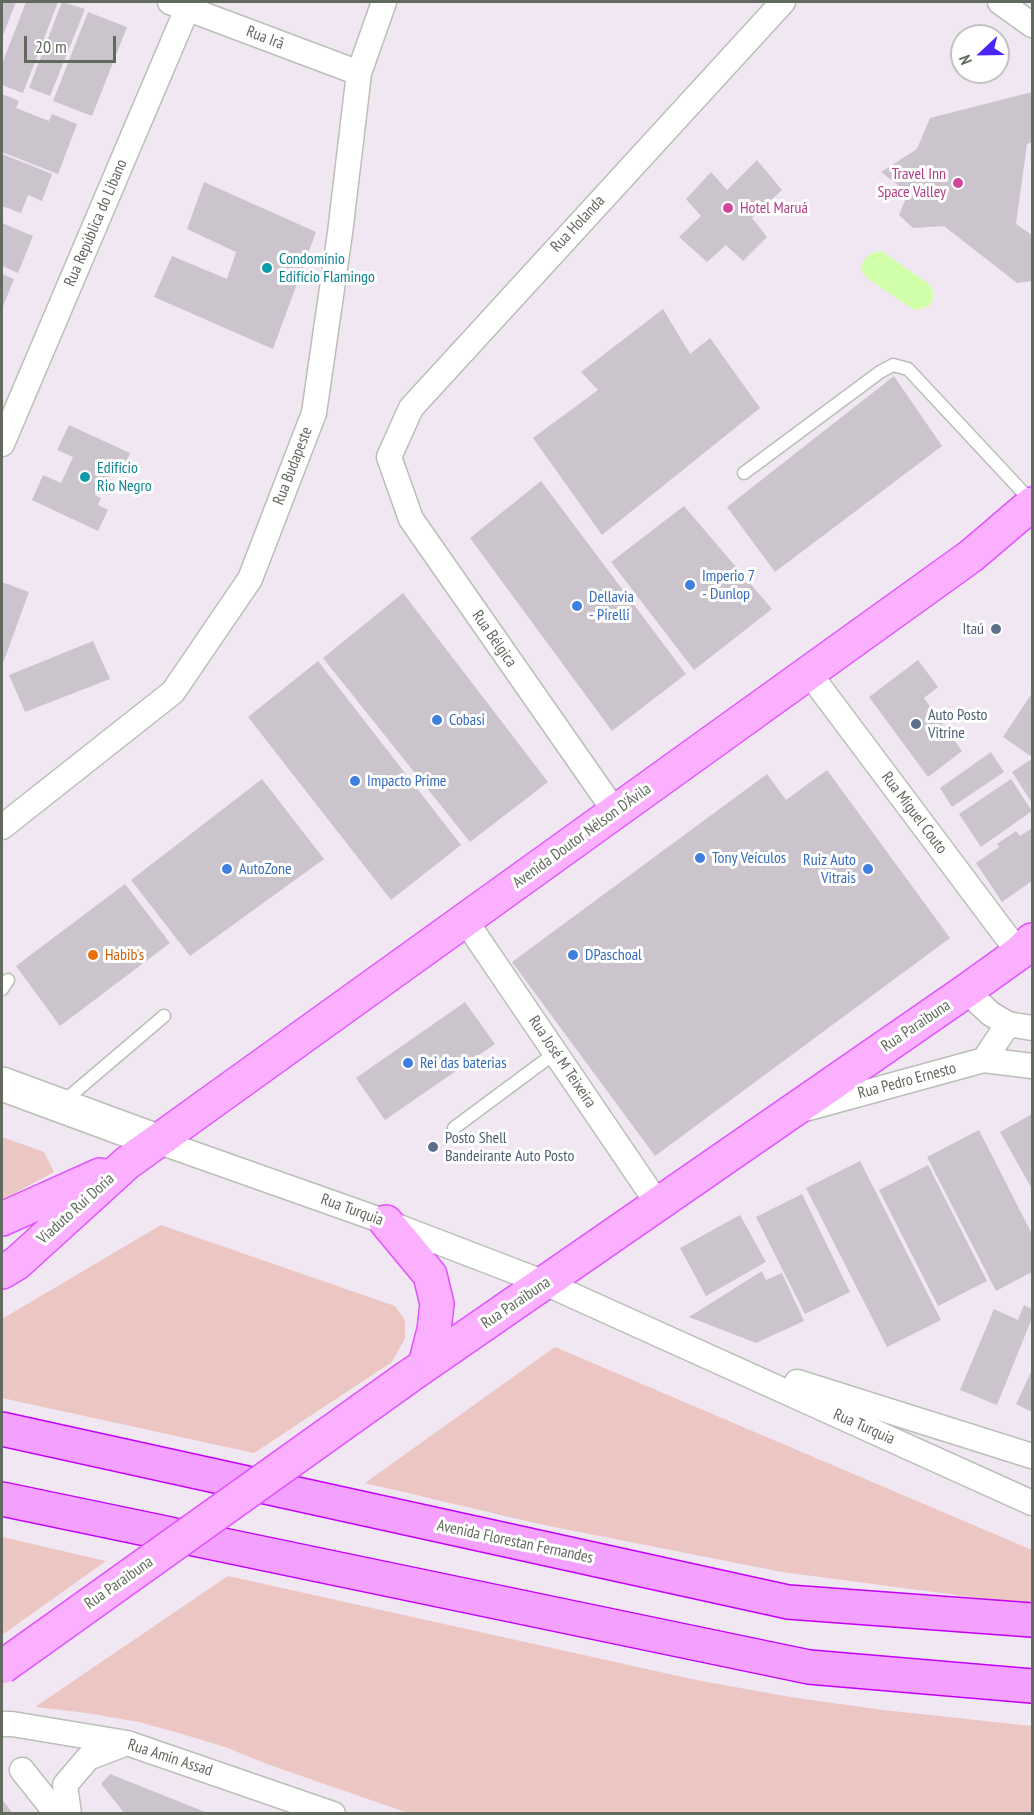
<!DOCTYPE html>
<html>
<head>
<meta charset="utf-8">
<style>
	body { margin:0 }
	#map { position:relative; width:1034px; height:1815px; overflow:hidden; background:#f0e7f2; font-family:"PT Sans Narrow",sans-serif }
	canvas { display:block }
	.frame { position:absolute; inset:0; border:3px solid #62695e; pointer-events:none }
	.north { position:absolute; left:950px; top:24px; width:60px; height:60px; box-sizing:border-box; background:#fff; border:2px solid #c0c3bf; border-radius:50%; rotate:248deg; font-size:16px; font-weight:700; line-height:24px; text-align:center; color:#62695e }
	.north::after { content:''; display:block; margin:auto; width:21px; height:27px; background:#4c26f9; clip-path:polygon(50% 0,100% 100%,50% 72%,0 100%) }
	.scale { position:absolute; left:24px; top:36px; width:92px; height:27px; box-sizing:border-box; border:3px solid #62695e; border-top:0; padding-left:8px; font-size:18px; line-height:21px; white-space:nowrap; color:#62695e; -webkit-text-stroke:4px #fff; paint-order:stroke }
</style>
</head>
<body>
<div id="map">
<canvas width="1034" height="1815"></canvas>
<div class="frame"></div>
<div class="north">N</div>
<div class="scale">20 m</div>
</div>
<script>
const ctx = document.querySelector('canvas').getContext('2d');
ctx.lineJoin = 'round';
function paint(path, color) {
  ctx.fillStyle = color;
  ctx.fill(path, 'evenodd');
}
function poly(rows) {
  const path = new Path2D();
  for (const r of rows) {
    path.moveTo(r[0], r[1]);
    for (let i = 2; i < r.length; i += 2) path.lineTo(r[i], r[i + 1]);
  }
  return path;
}
function trace(path, color, width, dash) {
  ctx.strokeStyle = color;
  ctx.lineWidth = width;
  ctx.lineCap = dash ? 'butt' : 'round';
  ctx.setLineDash(dash || []);
  ctx.stroke(path);
}
function write(font, color, halo, rows, align = 'center') {
  ctx.font = font + ' "PT Sans Narrow",sans-serif';
  ctx.lineWidth = 6;
  ctx.setLineDash([]);
  ctx.textBaseline = 'middle';
  ctx.strokeStyle = halo;
  ctx.fillStyle = color;
  for (const [text, x, y, turn = 0] of rows) {
    ctx.save();
    ctx.translate(x, y);
    ctx.rotate((+turn || 0) * Math.PI / 180);
    ctx.textAlign = isNaN(turn) ? turn : align;
    if (halo) ctx.strokeText(text, 0, 0);
    ctx.fillText(text, 0, 0);
    ctx.restore();
  }
}
paint(poly([
	[2,1137,44,1152,54,1172,2,1200],
	[161,1225,395,1306,405,1320,405,1338,392,1362,254,1453,2,1398,2,1319],
	[555,1347,1032,1550,1032,1602,1017,1603,782,1572,539,1524,365,1483],
	[2,1537,106,1561,2,1635],
	[228,1576,696,1680,790,1697,883,1710,1032,1726,1032,1813,408,1813,267,1764,225,1747,182,1734,139,1722,87,1713,35,1707]
]), '#ebc6c2');
paint(poly([
	[881,251,929,284,933,291,933,299,929,306,917,310,911,308,867,278,862,271,861,265,865,259,871,253]
]), '#d1ffaa');
paint(poly([
	[2,2,16,2,2,38],
	[26,2,58,2,23,93,2,85,2,64],
	[62,2,85,9,50,96,29,88],
	[88,12,127,27,92,116,53,101],
	[1032,92,1032,142,1027,144,1016,224,1032,235,1032,281,1017,283,944,226,913,228,899,215,908,193,881,172,917,149,930,118],
	[2,94,19,101,16,108,49,121,52,114,77,124,58,174,2,152],
	[2,154,52,174,42,201,28,195,21,213,2,206],
	[757,160,782,190,752,218,767,237,743,261,726,245,707,262,679,237,701,216,686,199,711,172,727,190],
	[204,182,316,232,273,349,154,297,172,256,227,279,236,252,187,229],
	[2,223,33,236,18,273,2,266],
	[2,274,14,279,2,309],
	[663,309,690,354,710,338,760,408,602,535,533,438,598,390,581,372],
	[894,376,942,446,775,572,727,507],
	[69,425,130,453,121,473,112,469,106,482,102,480,95,495,101,498,98,505,108,510,98,531,32,500,43,475,61,483,73,457,57,450],
	[541,481,686,674,612,731,470,538],
	[684,506,772,609,694,670,611,562],
	[2,582,29,592,2,666],
	[403,593,548,782,470,842,323,658],
	[93,641,110,679,25,712,9,675],
	[918,660,938,687,924,698,962,751,928,777,869,697],
	[318,661,461,845,391,900,248,717],
	[1032,693,1032,757,1003,737],
	[991,752,1004,772,952,807,940,788],
	[1030,760,1032,761,1032,803,1012,772],
	[827,770,950,938,655,1156,512,962,767,774,786,800],
	[262,779,324,859,190,956,131,880],
	[1011,779,1032,811,981,847,959,814],
	[1032,828,1032,881,1002,902,976,863,999,847,997,844,1016,831,1020,836],
	[125,884,170,943,60,1026,16,966],
	[465,1002,495,1044,385,1120,356,1078],
	[1032,1114,1032,1189,1000,1132],
	[979,1130,1032,1234,1032,1272,996,1291,927,1157],
	[860,1161,941,1320,887,1347,806,1188],
	[928,1165,987,1281,938,1306,879,1190],
	[802,1194,850,1292,805,1314,756,1217],
	[740,1215,766,1262,706,1296,680,1248],
	[762,1271,766,1280,782,1273,804,1321,756,1343,689,1317],
	[1024,1305,1032,1309,1032,1318,997,1405,960,1390,994,1309,1018,1320],
	[1032,1370,1032,1412,1016,1404],
	[110,1774,208,1813,208,1814,125,1814,101,1784],
	[2,1799,13,1814,2,1814]
]), '#cbc4cd');
const service = poly([
	[744,473,880,372,893,365,908,369,1032,502],
	[2,989,8,980],
	[63,1102,164,1016],
	[454,1128,555,1053]
]);
const minor = poly([
	[170,2,359,73],
	[1000,2,1032,25],
	[2,444,190,2],
	[809,673,1019,953],
	[616,813,411,519,389,457,411,408,783,2],
	[2,827,173,692,250,579,314,413,340,233,359,73,384,2],
	[465,920,658,1204],
	[966,991,991,1014,1008,1024,1032,1028],
	[984,1060,1032,1066],
	[805,1109,984,1060,1008,1024],
	[157,1141,386,1222,545,1283,1032,1503],
	[797,1382,1032,1456],
	[2,1724,12,1724,127,1743,333,1814],
	[22,1770,57,1814],
	[69,1814,65,1785,88,1758,127,1743]
]);
const secondary = poly([
	[2,1084,157,1141]
]);
const primary = poly([
	[2,1219,100,1175],
	[386,1222,430,1275,437,1304,434,1330,425,1365],
	[2,1272,17,1263,127,1163,971,556,1032,504],
	[408,1377,966,991,1019,953,1032,940]
]);
const trunk = poly([
	[2,1429,788,1602,1032,1620],
	[2,1499,809,1667,1032,1686]
]);
trace(service, '#b9bfb7', 15);
trace(minor, '#b9bfb7', 27);
trace(secondary, '#b9bfb5', 36);
trace(primary, '#e053fe', 36);
trace(trunk, '#c500f9', 36);
trace(service, '#fff', 12);
trace(minor, '#fff', 24);
trace(secondary, '#fff', 33);
trace(primary, '#faafff', 33);
trace(trunk, '#f4a0ff', 33);
const primaryBridge = poly([
	[2,1667,408,1377]
]);
trace(primaryBridge, '#e053fe', 36, []);
trace(primaryBridge, '#faafff', 33);
for (const [x, y, r, color] of [
	[958,183,6,"#d1479c"],
	[728,208,6,"#d1479c"],
	[267,268,6,"#0f9aa8"],
	[85,477,6,"#0f9aa8"],
	[690,585,6,"#3f7fe0"],
	[577,606,6,"#3f7fe0"],
	[996,629,6,"#5c6f8a"],
	[437,720,6,"#3f7fe0"],
	[916,724,6,"#5c6f8a"],
	[355,781,6,"#3f7fe0"],
	[700,858,6,"#3f7fe0"],
	[227,869,6,"#3f7fe0"],
	[868,869,6,"#3f7fe0"],
	[93,955,6,"#e8710a"],
	[573,955,6,"#3f7fe0"],
	[408,1063,6,"#3f7fe0"],
	[433,1147,6,"#5c6f8a"]
]) {
  const dot = new Path2D();
  dot.arc(x, y, r, 0, 2 * Math.PI);
  ctx.fillStyle = color;
  ctx.fill(dot);
  trace(dot, '#fff', 2);
}
write('16px', '#62695e', '#fff', [
	["Rua Irã",265,38,21],
	["Rua República do Libano",96,223,-67],
	["Rua Holanda",578,224,-47],
	["Rua Budapeste",293,466,-69],
	["Rua Bélgica",494,639,55],
	["Rua Miguel Couto",914,813,53],
	["Avenida Doutor Nélson D'Ávila",582,836,-36],
	["Rua Paraibuna",916,1026,-34],
	["Rua José M Teixeira",562,1062,56],
	["Rua Pedro Ernesto",907,1081,-15],
	["Viaduto Rui Doria",76,1209,-42],
	["Rua Turquia",352,1210,20],
	["Rua Paraibuna",516,1303,-34],
	["Rua Turquia",864,1427,24],
	["Avenida Florestan Fernandes",515,1542,12],
	["Rua Paraibuna",119,1583,-35],
	["Rua Amin Assad",170,1758,18]
]);
write('16px', '#b23c85', '#fff', [
	["Travel Inn",946,174],
	["Space Valley",946,192],
	["Hotel Maruá",740,208,"left"]
], 'right');
write('16px', '#0d838f', '#fff', [
	["Condomínio",279,259],
	["Edifício Flamingo",279,277],
	["Edifício",97,468],
	["Rio Negro",97,486]
], 'left');
write('16px', '#366cbe', '#fff', [
	["Imperio 7",702,576],
	["- Dunlop",702,594],
	["Dellavia",589,597],
	["- Pirelli",589,615],
	["Cobasi",449,720],
	["Impacto Prime",367,781],
	["Tony Veículos",712,858],
	["Ruiz Auto",856,860,"right"],
	["Vitrais",856,878,"right"],
	["AutoZone",239,869],
	["DPaschoal",585,955],
	["Rei das baterias",420,1063]
], 'left');
write('16px', '#4e5e75', '#fff', [
	["Itaú",984,629,"right"],
	["Auto Posto",928,715],
	["Vitrine",928,733],
	["Posto Shell",445,1138],
	["Bandeirante Auto Posto",445,1156]
], 'left');
write('16px', '#c56008', '#fff', [
	["Habib's",105,955]
], 'left');
</script>
</body>
</html>
